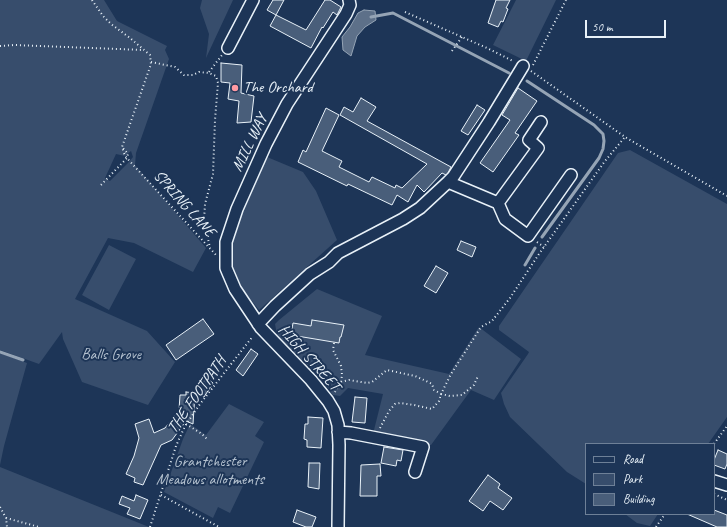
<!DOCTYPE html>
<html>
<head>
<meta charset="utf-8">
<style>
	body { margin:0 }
	#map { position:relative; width:727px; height:527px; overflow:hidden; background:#1d3557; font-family:Caveat,sans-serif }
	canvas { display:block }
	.legend { position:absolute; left:585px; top:443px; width:130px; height:72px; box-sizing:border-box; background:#1d3557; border:1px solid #6e8097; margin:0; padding:5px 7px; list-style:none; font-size:12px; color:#e8f1f8 }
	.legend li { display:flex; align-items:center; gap:8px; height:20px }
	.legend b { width:20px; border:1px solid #6e8097 }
	.scale { position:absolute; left:585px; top:20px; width:81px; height:18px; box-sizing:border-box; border:2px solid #e8f1f8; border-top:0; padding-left:5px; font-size:12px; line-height:14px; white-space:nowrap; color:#e8f1f8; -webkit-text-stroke:3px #1d3557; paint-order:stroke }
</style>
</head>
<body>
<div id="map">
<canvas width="727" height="527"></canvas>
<ul class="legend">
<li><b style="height:5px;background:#1d3557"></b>Road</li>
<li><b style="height:11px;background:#374d6c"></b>Park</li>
<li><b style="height:11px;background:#495e7a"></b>Building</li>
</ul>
<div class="scale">50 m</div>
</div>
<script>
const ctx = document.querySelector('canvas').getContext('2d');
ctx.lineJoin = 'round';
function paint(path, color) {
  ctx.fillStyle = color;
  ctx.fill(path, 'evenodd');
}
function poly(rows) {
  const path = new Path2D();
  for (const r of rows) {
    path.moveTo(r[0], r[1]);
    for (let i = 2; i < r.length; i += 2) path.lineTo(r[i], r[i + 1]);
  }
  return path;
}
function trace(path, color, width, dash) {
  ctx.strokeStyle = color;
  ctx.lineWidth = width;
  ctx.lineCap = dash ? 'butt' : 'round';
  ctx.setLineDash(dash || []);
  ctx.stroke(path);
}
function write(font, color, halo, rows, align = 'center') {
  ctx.font = font + ' Caveat,sans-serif';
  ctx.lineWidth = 4;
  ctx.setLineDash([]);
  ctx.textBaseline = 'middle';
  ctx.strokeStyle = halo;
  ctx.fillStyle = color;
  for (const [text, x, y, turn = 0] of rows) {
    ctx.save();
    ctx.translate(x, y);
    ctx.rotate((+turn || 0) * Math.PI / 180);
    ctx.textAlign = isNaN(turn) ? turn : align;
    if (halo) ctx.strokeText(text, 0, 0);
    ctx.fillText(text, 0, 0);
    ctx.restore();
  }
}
paint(poly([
	[0,0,104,0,117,21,167,46,165,50,169,59,136,153,135,165,206,248,193,272,134,243,108,238,75,299,147,331,175,362,148,405,82,382,63,339,62,332,39,364,0,350],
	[131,151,133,157,128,163,110,181,105,178,116,154,125,156],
	[202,0,233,0,206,58,209,34,200,8],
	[516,0,556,0,526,61,493,45],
	[630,150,727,204,727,417,708,444,586,444,586,484,567,472,510,417,504,404,501,393,528,354,529,352,499,330,499,326,618,153],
	[267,157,303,172,316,191,337,240,259,310,243,290,229,258,232,235],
	[109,245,136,259,109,310,82,295],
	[317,289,382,316,365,355,449,374,479,327,521,359,494,400,471,390,431,445,373,434,383,394,348,388,340,396,333,395,317,373,278,340,275,324,279,320],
	[0,353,27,363,4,446,0,465],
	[229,404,264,422,255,436,264,442,230,513,218,507,213,518,164,492,183,439,190,424,206,435],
	[0,467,5,469,149,527,0,527],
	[625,514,658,514,650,526,637,523]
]), '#374d6c');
const water = poly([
	[364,10,375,11,376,20,365,27,357,36,351,56,343,50,342,37,350,27,358,13,364,10]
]);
paint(water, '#5d7089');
trace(water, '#95a4b5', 1);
trace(poly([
	[371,17,393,13,509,73],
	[527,81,594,125,603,134,604,141,603,149,599,158,542,237],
	[525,265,535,248],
	[0,352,23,360]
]), '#95a4b5', 3);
const building = poly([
	[273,0,284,0,276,15,267,10,273,0],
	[325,0,330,0,341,7,337,15,333,12,323,28,322,27,311,48,270,26,276,15,306,30,325,0],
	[496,0,510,0,506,8,508,9,503,22,501,21,498,27,488,23,496,0],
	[221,63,242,65,241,93,254,96,251,122,237,123,239,101,228,99,230,83,221,82,221,63],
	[518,88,537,101,515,133,519,135,493,172,480,163,510,120,502,115,518,88],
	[361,98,376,107,367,121,451,167,448,173,446,175,442,173,424,192,417,185,408,202,397,195,392,205,348,184,347,186,298,162,303,150,306,152,326,108,339,115,322,151,342,161,339,167,369,182,372,177,395,188,396,185,402,188,427,164,340,115,344,107,353,112,361,98],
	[477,105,485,110,468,135,461,131,477,105],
	[461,241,476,247,472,257,457,250,461,241],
	[436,266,448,273,436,293,424,286,436,266],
	[203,319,214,334,176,360,166,345,203,319],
	[312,320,344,325,341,337,340,337,339,343,291,335,293,323,311,326,312,320],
	[251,349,258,354,243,376,236,370,251,349],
	[206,378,213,383,204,397,196,393,206,378],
	[186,392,195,393,193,424,186,421,172,440,161,445,143,485,134,482,135,478,126,474,134,456,139,438,135,424,149,419,154,433,165,428,179,410,180,395,186,395,186,392],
	[355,397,367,398,365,423,352,422,355,397],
	[308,417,323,418,321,448,307,447,307,440,304,439,305,424,308,424,308,417],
	[384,447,403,450,401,461,397,460,396,466,381,463,384,447],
	[718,450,727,454,727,464,725,469,714,465,714,460,718,450],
	[309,463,320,463,319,489,308,487,309,463],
	[380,464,381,476,377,476,377,496,360,496,361,465,380,464],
	[488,475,500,484,498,488,512,498,503,510,490,501,483,511,469,501,488,475],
	[136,495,148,500,140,519,127,514,130,508,119,504,122,496,134,501,136,495],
	[297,510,316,517,312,527,306,527,293,522,297,510],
	[714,510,727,515,727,527,717,527,687,514,714,514,714,510]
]);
paint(building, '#495e7a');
trace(building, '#e8f1f8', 1);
const minor = poly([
	[228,48,253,0],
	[448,182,498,203,538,148,529,140,541,122],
	[498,203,505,219,528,236,571,175],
	[258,324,275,306,310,274,329,262,338,253,403,219,420,208,448,182,453,177,489,122,523,66],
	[338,432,351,433,423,447,415,472],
	[714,481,727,485],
	[338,527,339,445,338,425,334,411,328,401,311,380,261,328,235,289,226,268,226,242,237,209,266,144,287,104,346,14,350,5,349,0]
]);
trace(minor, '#e8f1f8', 14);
trace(poly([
	[92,0,103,16,111,24,130,38,150,55,151,64,122,147,125,156,216,255],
	[405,12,487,48,513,61],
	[0,46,14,45,144,50],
	[452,51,462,37],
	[151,62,175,67,184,75,193,75,199,72,209,73,216,76,218,83,215,120,213,174,205,204,204,220,210,248],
	[533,65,566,0],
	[531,71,625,137,727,196],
	[209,72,222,55],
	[101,185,127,158,128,154,123,148],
	[537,242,544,247],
	[334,343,333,350,341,366,342,375,341,382,335,392],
	[341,382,349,380,367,383,372,382,387,370,415,376,426,381,432,384,434,390,441,394,451,374,481,327,492,321,510,298,539,254,605,161,625,137],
	[186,424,202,434,207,439],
	[380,428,389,411,395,404,400,403,414,405,432,409,439,401,441,394,450,396,462,395,474,385,478,376],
	[714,444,727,426],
	[714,494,727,500],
	[161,495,219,527],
	[0,507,6,518,7,527],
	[6,518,39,527],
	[150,527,176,446,185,426,200,404,253,336],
	[656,527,665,514]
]), '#e8f1f8', 2, [1, 3]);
trace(minor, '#1d3557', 11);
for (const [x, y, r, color] of [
	[235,88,4,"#ff9aa2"]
]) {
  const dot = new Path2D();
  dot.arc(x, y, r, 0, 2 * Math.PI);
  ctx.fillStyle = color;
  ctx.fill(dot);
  trace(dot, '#1d3557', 1.5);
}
write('16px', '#e8f1f8', '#1d3557', [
	["The Orchard",243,88]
], 'left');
write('16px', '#e8f1f8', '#1d3557', [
	["MILL WAY",250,143,-64],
	["SPRING LANE",184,204,48],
	["HIGH STREET",309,358,48],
	["THE FOOTPATH",197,395,-55]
]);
write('16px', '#b3c0ce', '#1d3557', [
	["Balls Grove",111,355],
	["Grantchester",210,462],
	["Meadows allotments",210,480]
]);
</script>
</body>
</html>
